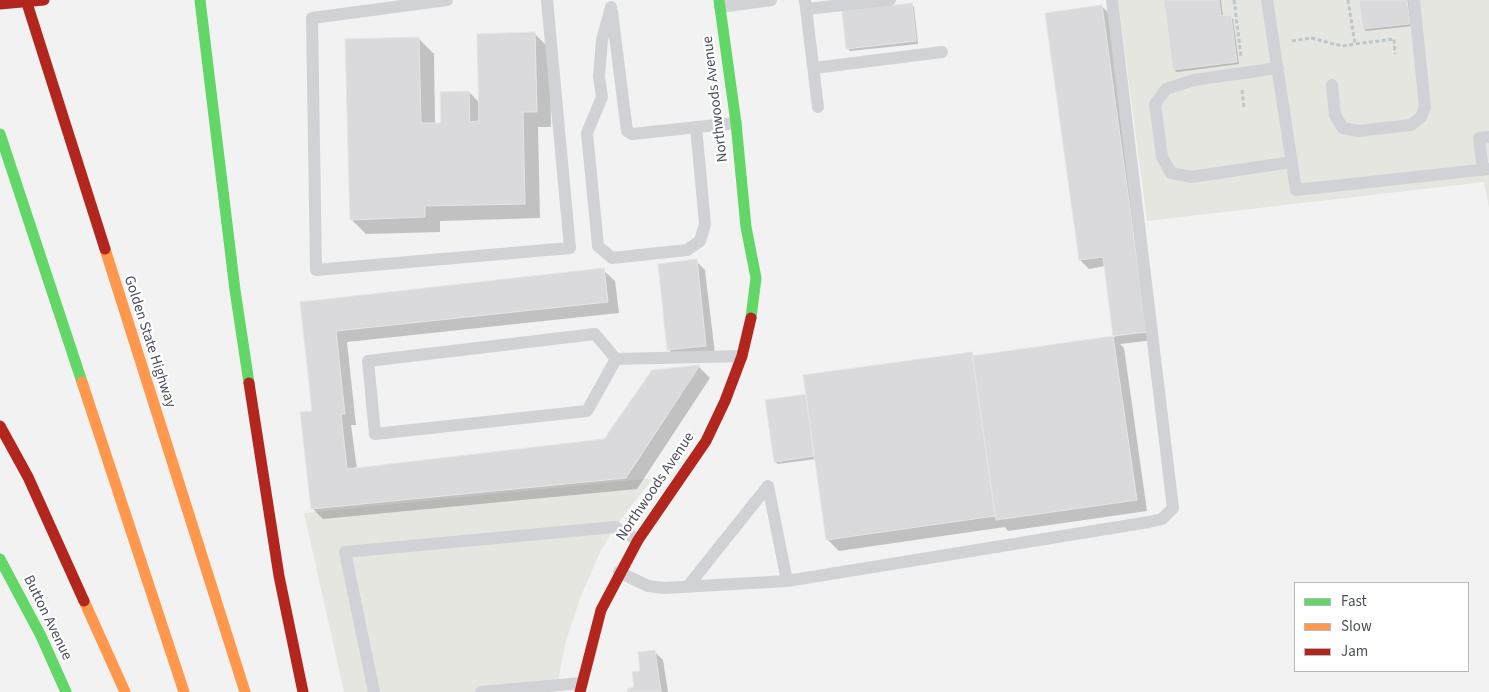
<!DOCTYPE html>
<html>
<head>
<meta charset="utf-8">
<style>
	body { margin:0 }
	#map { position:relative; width:1489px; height:692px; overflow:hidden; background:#f3f2f2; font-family:"Source Sans 3",sans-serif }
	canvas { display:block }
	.legend { position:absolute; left:1294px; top:582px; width:175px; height:90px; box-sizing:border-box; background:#fff; border:1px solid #b7b9be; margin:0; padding:6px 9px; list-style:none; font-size:15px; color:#4b505d }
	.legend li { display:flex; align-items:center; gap:10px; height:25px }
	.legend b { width:25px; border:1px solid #b7b9be }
</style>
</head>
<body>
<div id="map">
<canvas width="1489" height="692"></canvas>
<ul class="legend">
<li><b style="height:6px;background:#63d668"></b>Fast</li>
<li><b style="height:6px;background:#ff974d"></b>Slow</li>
<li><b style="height:6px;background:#b3261e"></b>Jam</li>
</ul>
</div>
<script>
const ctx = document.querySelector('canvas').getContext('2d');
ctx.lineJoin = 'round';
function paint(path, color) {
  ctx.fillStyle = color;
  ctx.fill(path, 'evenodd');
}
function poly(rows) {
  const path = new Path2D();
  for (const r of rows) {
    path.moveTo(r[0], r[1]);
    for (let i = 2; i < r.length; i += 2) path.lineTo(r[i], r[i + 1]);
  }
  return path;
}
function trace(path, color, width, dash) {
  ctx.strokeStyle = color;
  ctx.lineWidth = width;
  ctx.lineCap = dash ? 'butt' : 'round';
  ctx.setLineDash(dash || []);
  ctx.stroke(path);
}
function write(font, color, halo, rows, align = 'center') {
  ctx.font = font + ' "Source Sans 3",sans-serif';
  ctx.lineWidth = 4.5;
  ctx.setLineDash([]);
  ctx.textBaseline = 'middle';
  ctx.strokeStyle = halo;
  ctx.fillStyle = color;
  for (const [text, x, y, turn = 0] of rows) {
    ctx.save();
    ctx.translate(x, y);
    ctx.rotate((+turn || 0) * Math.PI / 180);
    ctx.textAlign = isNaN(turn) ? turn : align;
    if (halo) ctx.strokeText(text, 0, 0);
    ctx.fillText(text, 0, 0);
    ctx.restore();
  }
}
paint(poly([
	[1118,0,1489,0,1489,208,1484,182,1147,221],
	[653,478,615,527,601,550,581,596,566,641,556,692,344,692,304,513]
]), '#e6e6e1');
paint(poly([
	[1176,0,1221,0,1223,17,1230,17,1233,19,1239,64,1177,72,1174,70],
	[1360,0,1409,0,1412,26,1366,31,1364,29],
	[911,4,914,7,918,44,850,51,847,48],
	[1102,6,1110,15,1155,340,1120,344,1124,348,1147,511,1008,531,1005,527,839,551,827,539,816,459,778,464,775,462,807,395,971,353,975,357,1115,337,1105,266,1089,269,1080,260],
	[535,34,550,49,551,127,538,127,540,218,440,221,440,232,366,234,351,219,418,38,434,54,435,124,442,124,469,92,480,103],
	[696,261,705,270,715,354,677,358,669,350],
	[603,270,615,281,619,313,347,342,356,425,351,425,357,469,605,441,652,371,699,367,710,378,637,489,323,519,312,508,314,412,301,303],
	[654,651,663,660,668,692,629,692,636,688]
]), '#0003');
const building = poly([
	[1164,0,1219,0,1221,16,1231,15,1237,62,1173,70,1164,0],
	[1359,0,1407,0,1410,24,1363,29,1359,0],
	[912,3,916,41,846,49,842,11,912,3],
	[1102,5,1147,332,1113,336,1103,257,1079,260,1045,13,1102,5],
	[535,32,537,112,523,112,525,204,425,206,425,217,350,220,345,39,419,37,421,123,441,123,440,92,469,91,470,122,479,121,477,34,535,32],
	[697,259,706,346,667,350,658,264,697,259],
	[604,268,608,302,336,331,345,414,341,414,347,469,604,439,652,370,700,365,626,478,311,509,300,412,312,411,300,302,604,268],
	[1113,336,1137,500,996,520,972,356,1113,336],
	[972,352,995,516,826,540,803,375,972,352],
	[806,394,814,456,774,462,765,400,806,394],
	[655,650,661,692,628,692,627,689,634,687,632,672,640,671,638,652,655,650]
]);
paint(building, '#dadadc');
trace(building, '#e4e4e5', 1);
trace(poly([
	[1234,0,1241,56],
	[1348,0,1355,44,1394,39,1395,54],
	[1292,41,1311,38,1342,46,1355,44],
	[1242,90,1244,107]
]), '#bdc7c7', 3, [4, 2.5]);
trace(poly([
	[447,0,312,18,316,270,570,248,547,0],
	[805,0,818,107],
	[1267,0,1296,190,1489,169],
	[611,7,602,40,599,76,602,97,587,133,598,246,612,258,687,250,700,241,705,224,696,127],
	[720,7,771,0],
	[806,9,890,0],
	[612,12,627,131,632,134,736,123],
	[814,68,942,52],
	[1278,68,1194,80,1166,89,1155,104,1162,157,1171,173,1191,177,1292,162],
	[1332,85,1335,115,1343,128,1358,131,1411,125,1421,117,1425,107,1414,0],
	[1483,170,1479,138,1489,137],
	[616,359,587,411,375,434,368,361,595,334,616,359,742,356],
	[619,572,648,586,664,588,787,581,768,486,688,586],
	[787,581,1149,522,1162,519,1173,508,1112,0],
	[374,692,345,552,615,527,638,540],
	[481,692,582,683]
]), '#d1d2d5', 12);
trace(poly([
	[200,0,235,290,249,383],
	[719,0,736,123,746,227,756,278,751,318],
	[0,134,82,382],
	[0,559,41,636,66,692]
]), '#63d668', 11);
trace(poly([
	[105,249,245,692],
	[82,382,184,692],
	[84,601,125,692]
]), '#ff974d', 11);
trace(poly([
	[26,0,105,249],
	[0,4,44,0],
	[249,383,279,576,303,692],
	[0,426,28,477,84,601],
	[580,692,601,610,638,540,706,441,725,401,742,356,751,318]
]), '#b3261e', 11);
write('15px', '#4b505d', '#fff', [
	["Northwoods Avenue",716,99,-97],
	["Golden State Highway",149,342,72],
	["Northwoods Avenue",656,487,-56],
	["Button Avenue",47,618,64]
]);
</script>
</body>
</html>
